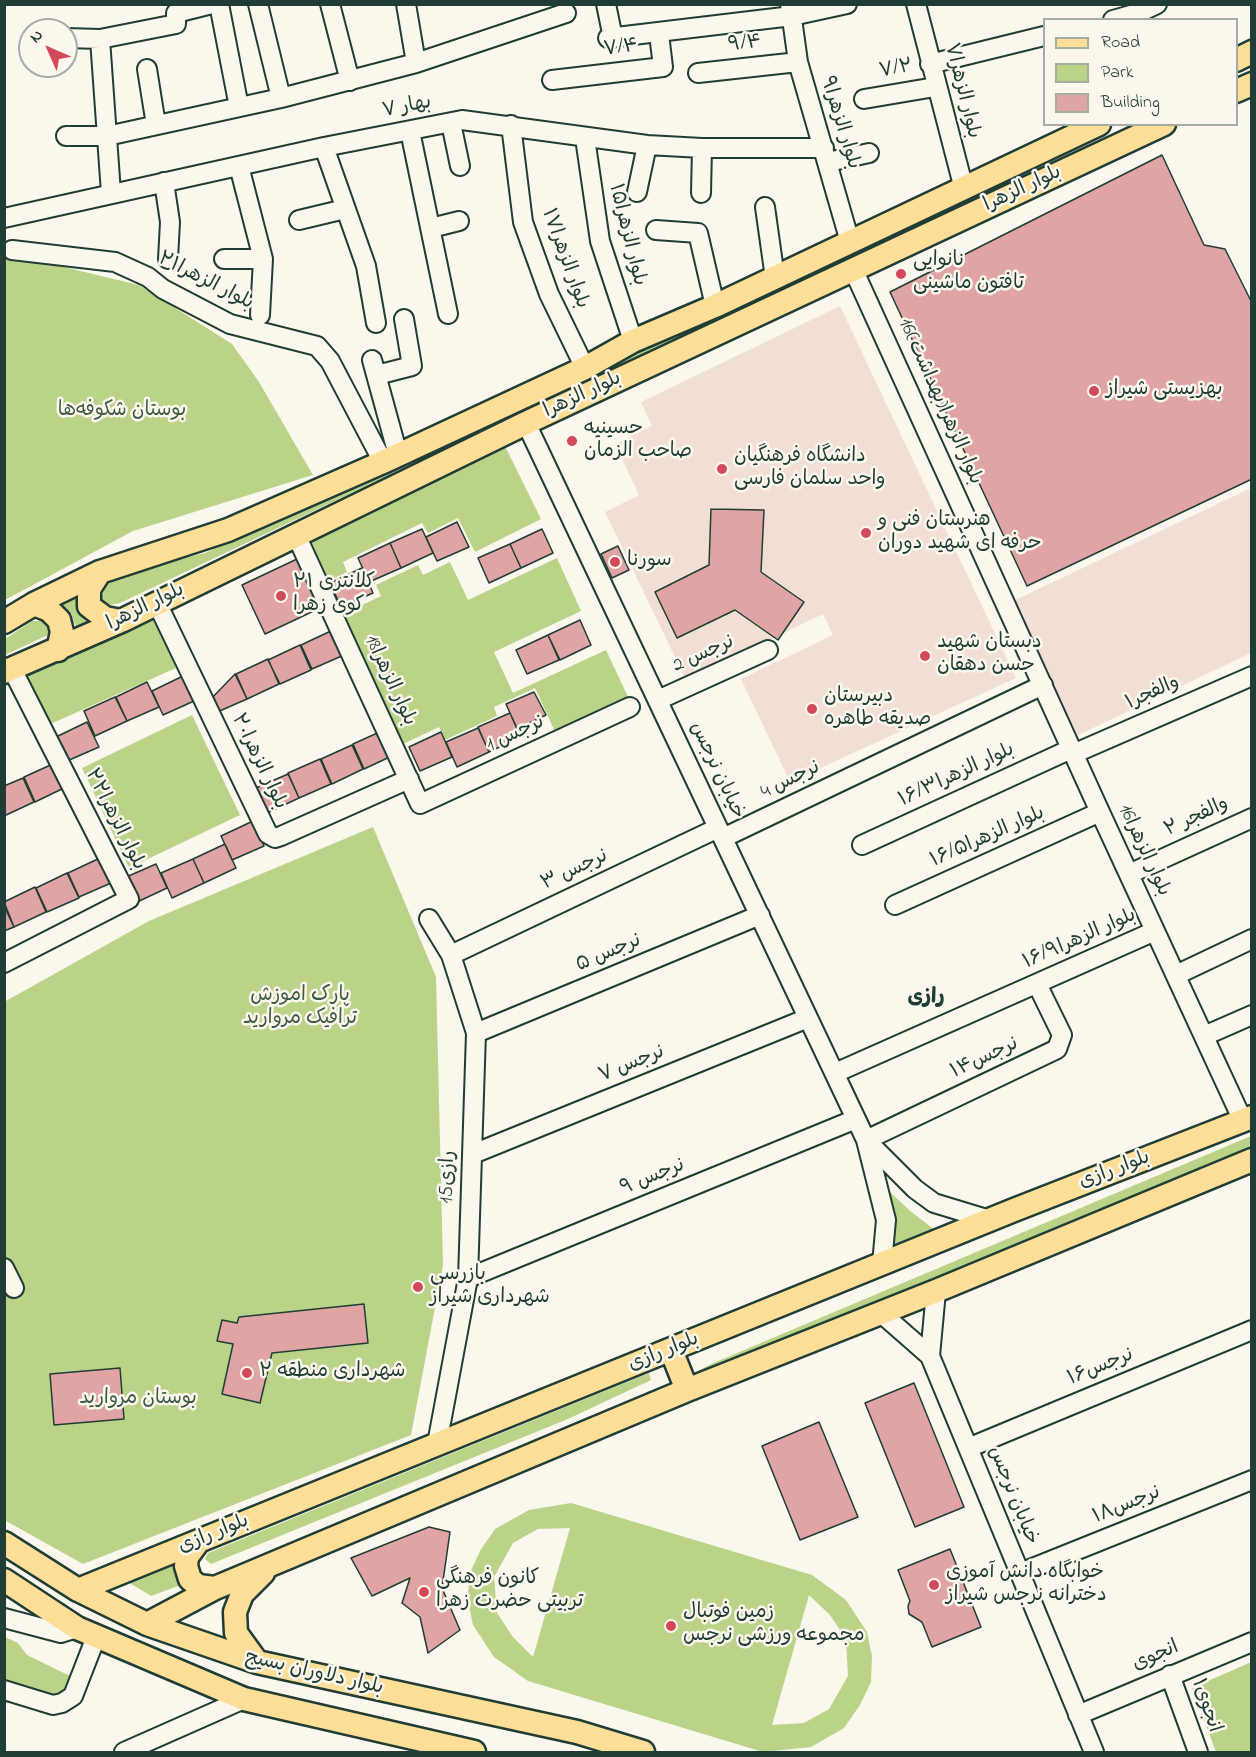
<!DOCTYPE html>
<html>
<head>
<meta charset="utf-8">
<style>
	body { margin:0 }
	#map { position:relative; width:1256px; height:1757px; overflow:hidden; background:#fbf7ec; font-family:"Indie Flower",sans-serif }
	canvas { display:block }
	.frame { position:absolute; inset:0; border:6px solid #1f3d34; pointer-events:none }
	.legend { position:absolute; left:1043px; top:18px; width:195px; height:108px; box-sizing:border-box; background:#fbf7ec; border:2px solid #a3ada2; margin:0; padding:8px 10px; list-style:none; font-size:18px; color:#1f3d34 }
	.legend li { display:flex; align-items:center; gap:12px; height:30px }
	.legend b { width:30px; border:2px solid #a3ada2 }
	.north { position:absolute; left:18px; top:18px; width:60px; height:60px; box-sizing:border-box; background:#fbf7ec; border:2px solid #a3ada2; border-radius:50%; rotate:315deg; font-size:16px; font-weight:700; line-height:24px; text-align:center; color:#1f3d34 }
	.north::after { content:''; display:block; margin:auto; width:21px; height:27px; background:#d1495b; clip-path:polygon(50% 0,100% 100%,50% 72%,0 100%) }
</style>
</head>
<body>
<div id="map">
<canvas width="1256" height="1757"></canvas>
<div class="frame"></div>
<ul class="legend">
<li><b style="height:8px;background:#fcde96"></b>Road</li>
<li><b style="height:16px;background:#bad389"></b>Park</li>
<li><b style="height:16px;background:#dfa4a3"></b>Building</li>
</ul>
<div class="north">N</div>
</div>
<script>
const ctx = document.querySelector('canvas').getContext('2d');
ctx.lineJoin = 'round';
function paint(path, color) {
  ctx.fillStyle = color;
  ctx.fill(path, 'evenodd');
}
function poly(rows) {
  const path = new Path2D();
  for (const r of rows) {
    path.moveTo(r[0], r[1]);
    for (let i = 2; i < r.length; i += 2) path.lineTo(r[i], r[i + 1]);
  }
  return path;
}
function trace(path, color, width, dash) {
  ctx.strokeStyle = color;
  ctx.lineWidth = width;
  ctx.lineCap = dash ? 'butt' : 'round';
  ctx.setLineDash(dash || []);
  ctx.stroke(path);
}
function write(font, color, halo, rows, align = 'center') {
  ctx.font = font + ' "Indie Flower","Playpen Sans Arabic",sans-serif';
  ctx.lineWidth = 5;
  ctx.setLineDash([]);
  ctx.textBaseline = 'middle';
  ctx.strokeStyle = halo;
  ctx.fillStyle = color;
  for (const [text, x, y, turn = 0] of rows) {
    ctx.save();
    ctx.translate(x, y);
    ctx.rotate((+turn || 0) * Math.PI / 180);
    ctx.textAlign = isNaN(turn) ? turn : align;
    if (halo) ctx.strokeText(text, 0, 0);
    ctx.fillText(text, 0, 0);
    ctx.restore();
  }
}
paint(poly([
	[840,306,1016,678,790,782,741,679,833,635,823,614,686,680,605,512,639,495,615,444,652,426,641,402],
	[1251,488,1251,653,1076,736,1013,601]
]), '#f3ded6');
paint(poly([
	[5,253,139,285,232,344,259,382,313,475,133,531,5,600],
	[761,294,762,298,120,603,110,605,102,600,104,585,116,575,205,553],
	[502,440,541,519,475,552,458,518,428,533,422,523,343,562,347,572,324,583,303,541],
	[557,558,581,611,494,652,513,693,606,650,630,701,557,736,535,688,494,707,497,716,445,740,439,727,399,746,339,616,381,596,376,585,418,565,423,575,450,562,468,600],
	[76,589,82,607,95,621,78,631,71,615,55,600],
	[154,617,176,668,46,726,24,675],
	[32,621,44,621,49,628,48,635,5,655,5,639],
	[192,715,240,815,129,868,82,768],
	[373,827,436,977,443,1265,411,1435,83,1564,6,1521,4,1002,149,921],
	[1251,1136,1251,1152,695,1381,694,1373,711,1364],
	[890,1192,909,1210,935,1230,894,1246,895,1225],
	[649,1373,651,1380,568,1419,211,1564,205,1559,208,1553],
	[571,1503,812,1575,846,1600,867,1632,872,1656,871,1682,860,1705,844,1728,811,1747,763,1752,528,1681,494,1657,473,1625,468,1601,469,1575,480,1551,495,1529,529,1510],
	[570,1528,533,1657,513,1637,497,1613,494,1577,513,1543,538,1529],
	[809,1595,830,1615,846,1639,848,1676,829,1709,804,1723,772,1725],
	[180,1556,186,1583,151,1596,128,1582],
	[5,1637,18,1643,27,1655,70,1676,68,1691,62,1698,5,1684],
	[1249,1663,1252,1663,1251,1752,1216,1752,1192,1688]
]), '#bad389');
const building = poly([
	[1162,155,1204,245,1225,249,1252,303,1252,479,1027,586,890,292,1162,155],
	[711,509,764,510,761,572,804,602,778,640,735,610,677,638,655,592,709,565,711,509],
	[457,522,469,547,437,561,426,537,457,522],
	[422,529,433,553,401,568,390,543,422,529],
	[542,529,553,553,521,568,510,544,542,529],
	[390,543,401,568,369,582,358,558,390,543],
	[510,544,521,568,489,583,478,558,510,544],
	[618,546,629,570,612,578,601,554,618,546],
	[297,559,320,608,265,634,242,585,297,559],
	[362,568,373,593,341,607,330,583,362,568],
	[580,620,591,645,560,660,548,635,580,620],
	[333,630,344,655,312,669,301,645,333,630],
	[548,635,559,660,527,674,516,650,548,635],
	[300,645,311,670,280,684,268,660,300,645],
	[268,659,279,684,247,699,236,674,268,659],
	[235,674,247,699,215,713,209,701,235,674],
	[183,676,194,701,163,715,152,691,183,676],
	[147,682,159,707,127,721,116,697,147,682],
	[534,692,546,715,517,729,506,704,534,692],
	[115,697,127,721,95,736,84,711,115,697],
	[510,713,521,737,489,752,478,727,510,713],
	[87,722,99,747,67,761,56,737,87,722],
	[478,728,489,752,457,767,446,742,478,728],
	[384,730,396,754,364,769,353,744,384,730],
	[441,732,452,757,420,771,409,747,441,732],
	[352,745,363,769,332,784,321,759,352,745],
	[320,759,331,784,299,798,288,773,320,759],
	[55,763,66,787,35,802,24,777,55,763],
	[288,774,299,798,267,813,256,788,288,774],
	[23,778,34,802,4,816,4,786,23,778],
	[253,821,264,846,232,860,221,836,253,821],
	[225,844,236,868,204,883,193,859,225,844],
	[100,858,111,883,79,897,68,873,100,858],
	[193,859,204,883,172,898,161,873,193,859],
	[156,864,167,888,135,903,124,878,156,864],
	[67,873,79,898,47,912,36,888,67,873],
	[35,887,46,912,14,927,4,902,35,887],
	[4,906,14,927,4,931,4,906],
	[364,1304,368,1343,272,1353,260,1403,222,1394,233,1344,217,1341,222,1320,237,1323,239,1317,364,1304],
	[120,1368,124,1419,54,1425,50,1374,120,1368],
	[914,1383,964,1507,915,1527,865,1403,914,1383],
	[819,1422,858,1517,800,1540,762,1446,819,1422],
	[429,1527,450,1532,442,1588,460,1630,428,1653,420,1617,402,1603,410,1578,372,1596,351,1558,429,1527],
	[950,1549,981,1627,932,1647,922,1622,909,1614,908,1606,910,1601,898,1570,950,1549]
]);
paint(building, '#dfa4a3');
trace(building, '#1f3d34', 1.5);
const minor = poly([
	[219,4,239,107],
	[258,4,281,98],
	[330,4,350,81],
	[406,4,416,63],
	[606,4,613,38],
	[790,4,798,62,850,242],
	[916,4,964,189],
	[1113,20,1138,13,1157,4],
	[66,38,100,39,111,193],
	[608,38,792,16,847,4],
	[100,39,176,24,176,13,212,4],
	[930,64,1044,36],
	[147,69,156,125],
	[698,73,798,62],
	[552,80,663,67,659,34],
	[864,99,935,87],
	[451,123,460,166],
	[511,125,523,222,549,294,585,368],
	[410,131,448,314],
	[66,136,107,136,281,98,416,63,566,13],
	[585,138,600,241,633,341],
	[324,147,366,266,376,323],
	[828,162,869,153],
	[239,166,263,259,260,315],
	[164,182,170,222,168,259],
	[637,192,647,145],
	[701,193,702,148],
	[765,207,775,278],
	[4,218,324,147,462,120,647,145,702,148,824,148],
	[299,220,345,209],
	[431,228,459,221],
	[656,230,698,233,715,306],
	[12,250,115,262,148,277,163,289,230,324,317,346,330,361,383,462],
	[224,259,263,259],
	[853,269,1100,812,1243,1121],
	[372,360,398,455],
	[377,375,412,366,404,319],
	[526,423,866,1140,886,1220,882,1264],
	[297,537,420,804,630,707],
	[157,603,268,834,275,838,281,836,409,779],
	[658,700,768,650],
	[1073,754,1252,676],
	[723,838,1043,685],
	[862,845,1071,749],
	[1129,874,1252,818],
	[895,905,1100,812],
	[429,919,451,955,476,1033,468,1278,437,1444],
	[451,955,718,828],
	[4,963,129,899,12,669],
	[1176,975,1252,939],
	[476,1033,760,915],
	[1204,1036,1252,1015],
	[835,1073,1155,931],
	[866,1140,1057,1049,1062,1035,1037,984],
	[867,1141,915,1189,934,1203,990,1220],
	[473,1154,808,1018],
	[4,1268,14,1288],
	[468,1278,856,1119],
	[881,1313,930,1356,1094,1752],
	[930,1356,936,1291],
	[968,1448,1252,1330],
	[1020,1573,1252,1480],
	[4,1618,61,1633,77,1628],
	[1170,1675,1198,1752],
	[4,1690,53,1705,62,1703,73,1696,96,1637],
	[1078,1715,1252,1642],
	[124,1752,244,1699]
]);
const major = poly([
	[1236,60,1252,52],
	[1236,91,1252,84],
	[100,572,89,589,89,606,105,618,121,621],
	[34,604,49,610,59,620,62,632,58,650],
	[4,622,34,604,100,572,228,530,383,462,585,368,633,341,715,306,1099,124],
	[4,672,121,621,526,423,1164,124],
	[671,1350,687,1390],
	[198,1542,187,1557,186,1566,190,1579,198,1586,215,1588],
	[4,1543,78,1590,147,1624,257,1662,577,1732,643,1752],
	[4,1580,77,1628,244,1699,474,1752],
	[78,1590,1014,1210,1252,1117],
	[147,1624,215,1588,687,1390,936,1291,1252,1160],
	[257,1662,236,1633,235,1612,242,1594,263,1573]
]);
trace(minor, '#1f3d34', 22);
trace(major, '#1f3d34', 27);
trace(minor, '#fbf7ec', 18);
trace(major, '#fcde96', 22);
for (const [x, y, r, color] of [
	[901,274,6,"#d1495b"],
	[1094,391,6,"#d1495b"],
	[572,441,6,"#d1495b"],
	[722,469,6,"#d1495b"],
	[866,533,6,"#d1495b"],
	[615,562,6,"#d1495b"],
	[281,596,6,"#d1495b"],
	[925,656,6,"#d1495b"],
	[812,709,6,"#d1495b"],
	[418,1287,6,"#d1495b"],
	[247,1373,6,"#d1495b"],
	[934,1585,6,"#d1495b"],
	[424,1592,6,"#d1495b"],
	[671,1626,6,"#d1495b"]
]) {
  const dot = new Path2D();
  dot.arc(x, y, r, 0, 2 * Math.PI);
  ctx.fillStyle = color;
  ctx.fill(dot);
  trace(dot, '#fbf7ec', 2);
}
write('20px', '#1f3d34', '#fbf7ec', [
	["۹/۴",745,45,-6],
	["۷/۴",621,49,-7],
	["۷/۲",896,70,-10],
	["بلوار الزهرا۷",961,91,76],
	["بهار ۷",407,108,-11],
	["بلوار الزهرا۹",839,123,73],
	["بلوار الزهرا",1023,190,-25],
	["بلوار الزهرا۱۵",626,235,76],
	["بلوار الزهرا۱۷",564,259,70],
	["بلوار الزهرا۲۱",205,282,27],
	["بلوار الزهرا",583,396,-25],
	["16بلوار الزهرا(بهداشت)",939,402,66],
	["بلوار الزهرا",146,608,-26],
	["2 نرجس",704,655,-24],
	["18بلوار الزهرا",389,681,65],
	["والفجر۱",1153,694,-24],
	["1 نرجس",516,735,-25],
	["بلوار الزهرا۲۰",258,762,64],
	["خیابان نرجس",716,771,65],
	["بلوار الزهرا۱۶/۳",957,776,-25],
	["4 نرجس",791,781,-26],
	["والفجر ۲",1197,818,-25],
	["بلوار الزهرا۲۲",114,820,63],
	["بلوار الزهرا۱۶/۵",988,838,-24],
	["16بلوار الزهرا",1143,851,65],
	["نرجس ۳",575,871,-25],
	["بلوار الزهرا۱۶/۹",1080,940,-24],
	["نرجس ۵",609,954,-23],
	["نرجس۱۴",985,1059,-25],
	["نرجس ۷",632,1065,-22],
	["بلوار رازی",1115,1171,-21],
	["15رازی",449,1177,-88],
	["نرجس ۹",653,1178,-22],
	["بلوار رازی",664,1353,-22],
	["نرجس۱۶",1101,1368,-22],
	["خیابان نرجس",1012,1496,68],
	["نرجس۱۸",1127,1506,-22],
	["بلوار رازی",214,1535,-22],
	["انجوی",1156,1657,-23],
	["بلوار دلاوران بسیج",314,1674,13],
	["انجوی۱",1205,1706,71]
]);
write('20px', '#1f3d34', '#fbf7ec', [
	["نانوایی",913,262],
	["تافتون ماشینی",913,285],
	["بهزیستی شیراز",1106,391],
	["حسینیه",584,430],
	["صاحب الزمان",584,453],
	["دانشگاه فرهنگیان",734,458],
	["واحد سلمان فارسی",734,481],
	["هنرستان فنی و",878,522],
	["حرفه ای شهید دوران",878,545],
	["سورنا",627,562],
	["کلانتری ۲۱",293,584],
	["کوی زهرا",293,607],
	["دبستان شهید",937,644],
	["حسن دهقان",937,667],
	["دبیرستان",824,698],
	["صدیقه طاهره",824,721],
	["بازرسی",430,1276],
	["شهرداری شیراز",430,1299],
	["شهرداری منطقه ۲",259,1373],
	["خوابگاه دانش آموزی",946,1574],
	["دخترانه نرجس شیراز",946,1597],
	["کانون فرهنگی",436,1580],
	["تربیتی حضرت زهرا",436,1603],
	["زمین فوتبال",683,1614],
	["مجموعه ورزشی نرجس",683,1637]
], 'left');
write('20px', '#3e5b45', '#fbf7ec', [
	["بوستان شکوفه‌ها",122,412],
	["پارک اموزش",300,997],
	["ترافیک مروارید",300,1020],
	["بوستان مروارید",138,1400]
]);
write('bold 21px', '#1f3d34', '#fbf7ec', [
	["رازی",926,999]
]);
</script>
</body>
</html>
